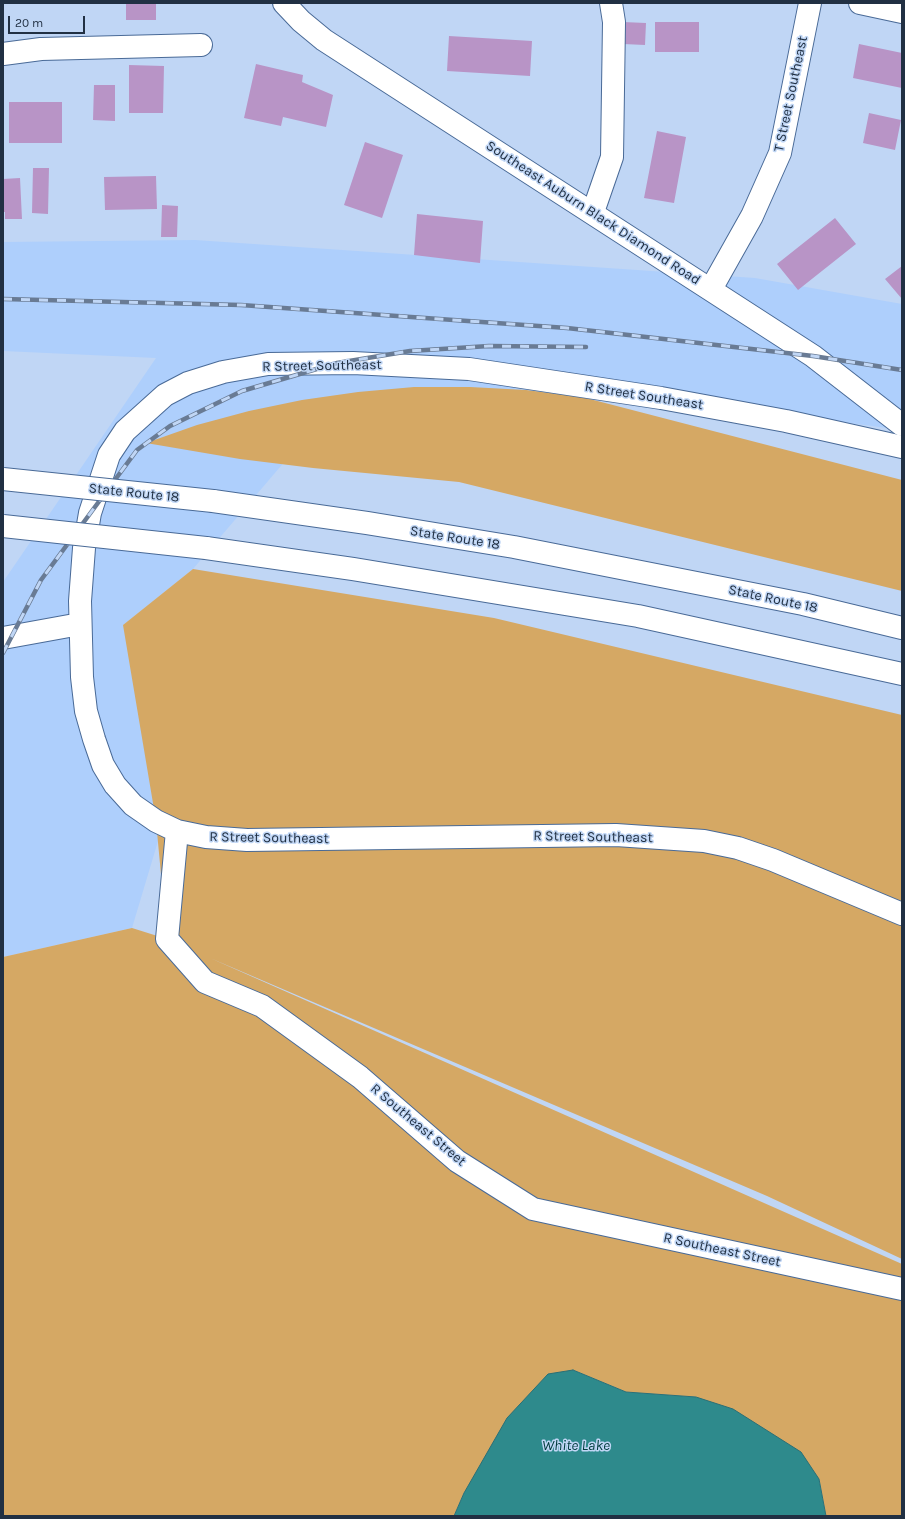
<!DOCTYPE html>
<html>
<head>
<meta charset="utf-8">
<style>
	body { margin:0 }
	#map { position:relative; width:905px; height:1519px; overflow:hidden; background:#c0d6f5; font-family:Karla,sans-serif }
	canvas { display:block }
	.frame { position:absolute; inset:0; border:4px solid #213043; pointer-events:none }
	.scale { position:absolute; left:8px; top:16px; width:77px; height:18px; box-sizing:border-box; border:2px solid #213043; border-top:0; padding-left:5px; font-size:12px; line-height:14px; white-space:nowrap; color:#213043; -webkit-text-stroke:3px #c0d6f5; paint-order:stroke }
</style>
</head>
<body>
<div id="map">
<canvas width="905" height="1519"></canvas>
<div class="frame"></div>
<div class="scale">20 m</div>
</div>
<script>
const ctx = document.querySelector('canvas').getContext('2d');
ctx.lineJoin = 'round';
function paint(path, color) {
  ctx.fillStyle = color;
  ctx.fill(path, 'evenodd');
}
function poly(rows) {
  const path = new Path2D();
  for (const r of rows) {
    path.moveTo(r[0], r[1]);
    for (let i = 2; i < r.length; i += 2) path.lineTo(r[i], r[i + 1]);
  }
  return path;
}
function trace(path, color, width, dash) {
  ctx.strokeStyle = color;
  ctx.lineWidth = width;
  ctx.lineCap = dash ? 'butt' : 'round';
  ctx.setLineDash(dash || []);
  ctx.stroke(path);
}
function write(font, color, halo, rows, align = 'center') {
  ctx.font = font + ' Karla,sans-serif';
  ctx.lineWidth = 3;
  ctx.setLineDash([]);
  ctx.textBaseline = 'middle';
  ctx.strokeStyle = halo;
  ctx.fillStyle = color;
  for (const [text, x, y, turn = 0] of rows) {
    ctx.save();
    ctx.translate(x, y);
    ctx.rotate((+turn || 0) * Math.PI / 180);
    ctx.textAlign = isNaN(turn) ? turn : align;
    if (halo) ctx.strokeText(text, 0, 0);
    ctx.fillText(text, 0, 0);
    ctx.restore();
  }
}
paint(poly([
	[195,240,755,278,902,304,902,430,623,393,315,426,193,569,123,625,176,781,132,928,3,957,3,582,156,358,3,351,3,242]
]), '#aecffc');
paint(poly([
	[414,387,470,387,526,390,582,397,902,480,902,591,459,482,313,468,240,459,146,443,197,425,249,411,302,400,358,392],
	[193,569,494,618,902,715,902,1259,767,1196,210,958,902,1264,902,1516,826,1516,819,1479,696,1397,626,1392,573,1370,464,1493,454,1516,3,1516,3,957,132,928,167,939,156,821,123,625]
]), '#d5a864');
const water = poly([
	[573,1370,626,1392,696,1397,733,1409,801,1452,819,1479,826,1516,454,1516,464,1493,507,1418,548,1374,573,1370]
]);
paint(water, '#2e8a8c');
trace(water, '#2a6f76', 1);
paint(poly([
	[126,3,156,3,156,20,126,20],
	[623,22,646,23,645,45,623,44],
	[655,22,699,22,699,52,655,52],
	[449,36,532,41,530,76,447,71],
	[859,44,902,53,902,88,853,78],
	[256,64,303,75,302,82,333,95,326,127,283,117,281,126,244,118],
	[129,65,164,66,163,113,129,113],
	[94,85,115,85,115,121,93,120],
	[9,102,62,102,62,143,9,143],
	[869,113,901,120,895,150,863,143],
	[657,131,686,137,674,203,644,198],
	[365,142,403,155,382,218,344,205],
	[33,168,49,168,48,214,32,213],
	[156,176,157,209,105,210,104,177],
	[20,178,22,219,5,219,5,212,3,212,3,179],
	[162,205,178,206,177,237,161,237],
	[417,214,483,221,480,263,414,255],
	[835,218,856,244,798,290,777,264],
	[902,266,902,299,885,279]
]), '#b894c6');
const minor = poly([
	[860,3,902,12],
	[3,54,41,49,201,45],
	[593,212,612,157,614,22,611,3],
	[711,289,752,216,780,153,810,3],
	[902,447,786,421,661,398,469,369,353,363,268,364,223,372,188,383,165,395,125,431,109,455,90,513,84,548,80,601,82,677,86,711,94,739,103,765,115,785,133,805,156,821,177,831,206,837,247,840,616,835,704,841,738,848,773,860,902,914],
	[3,638,80,624],
	[177,831,167,939,205,982,262,1006,360,1077,457,1161,533,1209,902,1289]
]);
const major = poly([
	[284,3,301,21,324,40,813,356,902,425]
]);
const highway = poly([
	[213,501,367,523,514,547,803,604,902,628],
	[206,548,353,569,638,616,902,674]
]);
trace(minor, '#496a97', 24);
trace(major, '#496a97', 24);
trace(highway, '#496a97', 24);
trace(minor, '#fff', 22);
trace(major, '#fff', 22);
trace(highway, '#fff', 22);
const rail = poly([
	[3,299,241,305,567,328,813,356,902,370],
	[3,653,41,580,137,450,170,426,242,391,337,363,410,351,489,346,586,347]
]);
trace(rail, '#697b94', 4.5);
trace(rail, '#c0d6f5', 3, [9]);
const highwayBridge = poly([
	[3,479,213,501],
	[3,526,206,548]
]);
trace(highwayBridge, '#496a97', 24, []);
trace(highwayBridge, '#fff', 22);
write('14px', '#213043', '#c0d6f5', [
	["T Street Southeast",791,94,-78],
	["Southeast Auburn Black Diamond Road",593,213,33],
	["R Street Southeast",322,366,-1],
	["R Street Southeast",644,396,9],
	["State Route 18",134,493,6],
	["State Route 18",455,538,9],
	["State Route 18",773,599,12],
	["R Street Southeast",593,837,1],
	["R Street Southeast",269,838,1],
	["R Southeast Street",418,1125,40],
	["R Southeast Street",722,1250,12]
]);
write('italic 15px', '#013c3d', '#c0d6f5', [
	["White Lake",576,1446]
]);
</script>
</body>
</html>
